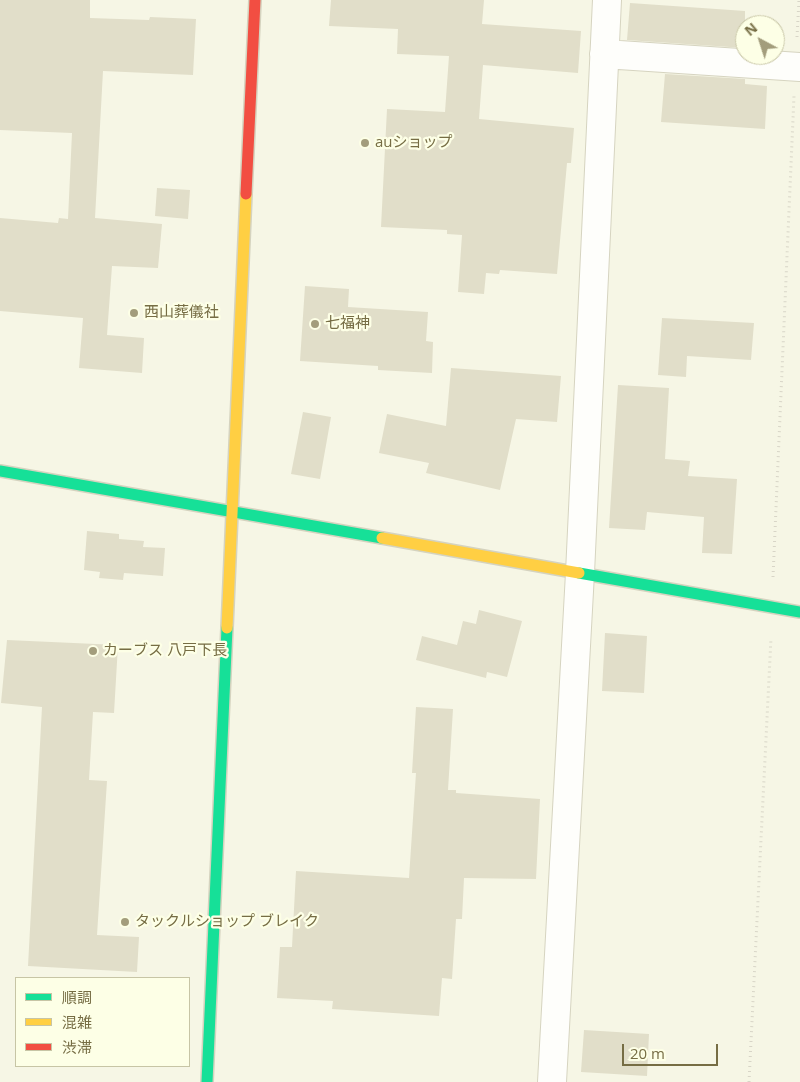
<!DOCTYPE html>
<html>
<head>
<meta charset="utf-8">
<style>
	body { margin:0 }
	#map { position:relative; width:800px; height:1082px; overflow:hidden; background:#f6f6e5; font-family:"Open Sans","Noto Sans JP",sans-serif }
	canvas { display:block }
	.legend { position:absolute; left:15px; top:977px; width:175px; height:90px; box-sizing:border-box; background:#fdffe6; border:1px solid #c7c5a5; margin:0; padding:6px 9px; list-style:none; font-size:15px; color:#766d44 }
	.legend li { display:flex; align-items:center; gap:10px; height:25px }
	.legend b { width:25px; border:1px solid #c7c5a5 }
	.north { position:absolute; left:735px; top:15px; width:50px; height:50px; box-sizing:border-box; background:#fdffe6; border:1px solid #c7c5a5; border-radius:50%; rotate:320deg; font-size:14px; font-weight:700; line-height:20px; text-align:center; color:#766d44 }
	.north::after { content:''; display:block; margin:auto; width:18px; height:22px; background:#a39d7c; clip-path:polygon(50% 0,100% 100%,50% 72%,0 100%) }
	.scale { position:absolute; left:622px; top:1044px; width:96px; height:22px; box-sizing:border-box; border:2px solid #766d44; border-top:0; padding-left:6px; font-size:15px; line-height:18px; white-space:nowrap; color:#766d44; -webkit-text-stroke:4px #fdffe6; paint-order:stroke }
</style>
</head>
<body>
<div id="map">
<canvas width="800" height="1082"></canvas>
<ul class="legend">
<li><b style="height:6px;background:#16e098"></b>順調</li>
<li><b style="height:6px;background:#ffcf43"></b>混雑</li>
<li><b style="height:6px;background:#f24e42"></b>渋滞</li>
</ul>
<div class="north">N</div>
<div class="scale">20 m</div>
</div>
<script>
const ctx = document.querySelector('canvas').getContext('2d');
ctx.lineJoin = 'round';
function paint(path, color) {
  ctx.fillStyle = color;
  ctx.fill(path, 'evenodd');
}
function poly(rows) {
  const path = new Path2D();
  for (const r of rows) {
    path.moveTo(r[0], r[1]);
    for (let i = 2; i < r.length; i += 2) path.lineTo(r[i], r[i + 1]);
  }
  return path;
}
function trace(path, color, width, dash) {
  ctx.strokeStyle = color;
  ctx.lineWidth = width;
  ctx.lineCap = dash ? 'butt' : 'round';
  ctx.setLineDash(dash || []);
  ctx.stroke(path);
}
function write(font, color, halo, rows, align = 'center') {
  ctx.font = font + ' "Open Sans","Noto Sans JP",sans-serif';
  ctx.lineWidth = 4.5;
  ctx.setLineDash([]);
  ctx.textBaseline = 'middle';
  ctx.strokeStyle = halo;
  ctx.fillStyle = color;
  for (const [text, x, y, turn = 0] of rows) {
    ctx.save();
    ctx.translate(x, y);
    ctx.rotate((+turn || 0) * Math.PI / 180);
    ctx.textAlign = isNaN(turn) ? turn : align;
    if (halo) ctx.strokeText(text, 0, 0);
    ctx.fillText(text, 0, 0);
    ctx.restore();
  }
}
paint(poly([
	[0,0,90,0,90,18,149,20,150,17,196,19,193,75,103,71,95,218,162,224,158,268,112,266,107,335,144,338,142,373,79,368,83,318,0,311,0,218,58,223,59,218,68,219,72,133,0,130],
	[331,0,484,0,482,24,581,31,578,73,483,65,479,119,574,128,571,163,567,163,557,274,500,270,499,274,486,273,484,294,458,292,462,235,447,234,447,230,381,227,387,109,445,112,449,56,397,54,398,29,329,26],
	[630,3,745,11,745,48,627,40],
	[665,74,745,79,745,84,767,86,765,129,661,122],
	[157,188,190,190,188,219,155,216],
	[305,286,349,289,348,307,428,312,426,341,433,342,432,373,378,370,378,366,300,361],
	[662,318,754,323,751,360,687,356,686,377,658,375],
	[451,368,561,376,557,422,516,419,500,490,426,473,429,463,379,453,387,414,446,426],
	[618,385,669,388,665,459,690,461,688,476,737,479,732,554,702,553,704,517,647,512,645,530,609,528],
	[303,412,331,417,320,479,291,474],
	[87,531,119,534,119,539,144,541,143,547,165,548,163,576,124,573,123,580,99,578,100,572,84,570],
	[479,610,522,621,507,677,487,672,486,678,416,660,422,636,457,645,463,621,476,624],
	[605,633,647,636,644,693,602,691],
	[7,640,118,645,114,713,93,712,89,780,107,781,97,935,139,937,137,972,28,966,42,707,1,703],
	[416,707,453,709,448,790,456,790,456,793,540,799,536,879,464,878,462,919,456,919,452,979,442,978,439,1016,332,1009,333,1001,277,998,280,947,292,947,296,871,409,878,416,773,412,773],
	[584,1030,649,1034,647,1076,581,1072]
]), '#e1dec9');
const street = poly([
	[604,54,800,67],
	[552,1082,580,573,607,0]
]);
const fast = poly([
	[0,471,382,538],
	[579,573,800,612],
	[207,1082,227,628]
]);
const slow = poly([
	[382,538,579,573],
	[227,628,246,194]
]);
const jam = poly([
	[246,194,255,0]
]);
trace(street, '#d6d4c0', 30);
trace(fast, '#d5d3bf', 14);
trace(slow, '#d5d3bf', 14);
trace(jam, '#d5d3bf', 14);
trace(poly([
	[797,37,799,0],
	[773,577,794,96],
	[749,1082,771,638]
]), '#d8d5c7', 3, [1, 4]);
trace(street, '#fefefb', 28);
trace(fast, '#16e098', 11);
trace(slow, '#ffcf43', 11);
trace(jam, '#f24e42', 11);
for (const [x, y, r, color] of [
	[365,143,5,"#a39d7c"],
	[134,313,5,"#a39d7c"],
	[315,324,5,"#a39d7c"],
	[93,651,5,"#a39d7c"],
	[125,922,5,"#a39d7c"]
]) {
  const dot = new Path2D();
  dot.arc(x, y, r, 0, 2 * Math.PI);
  ctx.fillStyle = color;
  ctx.fill(dot);
  trace(dot, '#fdffe6', 2);
}
write('15px', '#766d44', '#fdffe6', [
	["auショップ",375,143],
	["西山葬儀社",144,313],
	["七福神",325,324],
	["カーブス 八戸下長",103,651],
	["タックルショップ ブレイク",135,922]
], 'left');
</script>
</body>
</html>
